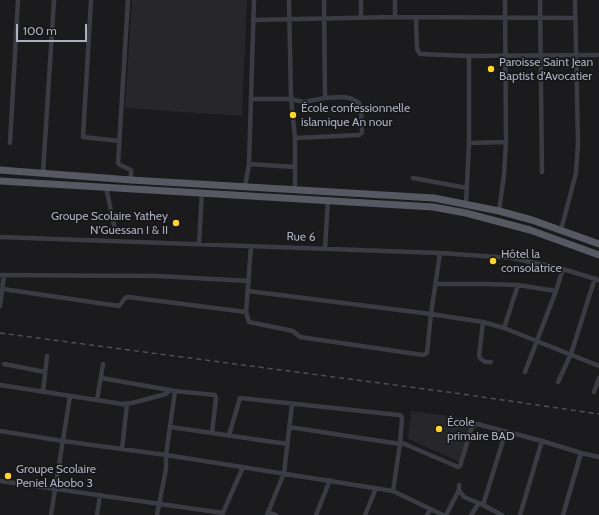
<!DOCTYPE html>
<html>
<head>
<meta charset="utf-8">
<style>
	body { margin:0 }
	#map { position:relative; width:599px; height:515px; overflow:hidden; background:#1b1a1d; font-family:Cabin,sans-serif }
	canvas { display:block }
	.scale { position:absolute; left:16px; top:24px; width:71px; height:18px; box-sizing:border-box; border:2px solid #acafbe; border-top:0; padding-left:5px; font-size:12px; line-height:14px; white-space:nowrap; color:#acafbe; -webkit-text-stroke:3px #161518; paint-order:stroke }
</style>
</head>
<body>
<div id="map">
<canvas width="599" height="515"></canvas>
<div class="scale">100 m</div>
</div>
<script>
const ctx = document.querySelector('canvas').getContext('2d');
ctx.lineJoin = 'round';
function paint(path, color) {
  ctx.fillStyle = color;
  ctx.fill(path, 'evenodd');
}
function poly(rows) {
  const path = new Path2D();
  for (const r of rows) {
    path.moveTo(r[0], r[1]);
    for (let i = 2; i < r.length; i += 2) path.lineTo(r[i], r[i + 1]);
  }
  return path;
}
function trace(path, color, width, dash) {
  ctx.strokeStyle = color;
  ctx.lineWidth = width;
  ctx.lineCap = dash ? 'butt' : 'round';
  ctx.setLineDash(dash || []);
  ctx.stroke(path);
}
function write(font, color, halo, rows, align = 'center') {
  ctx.font = font + ' Cabin,sans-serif';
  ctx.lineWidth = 3;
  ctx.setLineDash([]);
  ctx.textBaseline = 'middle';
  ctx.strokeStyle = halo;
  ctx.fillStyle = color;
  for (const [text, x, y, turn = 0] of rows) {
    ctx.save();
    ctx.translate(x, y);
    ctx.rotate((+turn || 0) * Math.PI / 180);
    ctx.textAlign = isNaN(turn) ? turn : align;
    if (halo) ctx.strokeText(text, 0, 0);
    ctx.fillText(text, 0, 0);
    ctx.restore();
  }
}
paint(poly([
	[132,0,247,0,242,116,125,108],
	[411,411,472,419,460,462,408,439]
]), '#27262a');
trace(poly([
	[91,0,83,137,119,141],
	[128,0,118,163,120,165,131,170,131,180],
	[289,0,291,99,295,138,295,167],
	[324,0,325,98],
	[361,0,361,17],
	[540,0,542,172],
	[395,17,395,0],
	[416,17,417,49,420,54,469,56,599,55],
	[253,20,395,17,575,18],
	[252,99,291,99,303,102,325,98,342,97,350,98,359,103,361,108,362,130,362,133,359,135,295,138],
	[10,143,18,0],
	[469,143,506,142],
	[249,164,295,167,295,189],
	[43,173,54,0],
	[413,178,467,188],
	[106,187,115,230],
	[245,187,249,164,254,0],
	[466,204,469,143,469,56],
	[499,211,504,175,506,142,505,0],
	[561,230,576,173,578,143,575,0],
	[0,237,440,253,512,258,563,269,599,280],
	[199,244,202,192],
	[251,246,246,312,249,322,293,331,300,337,423,355,427,353,431,314,440,253],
	[325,248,328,199],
	[0,275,158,276,249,281],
	[436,284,486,284,518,285],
	[3,289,119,306,125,298,128,297,246,312],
	[248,291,431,314,483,322,504,328,599,366],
	[0,306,4,275],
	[483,322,479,356,481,359,485,362,491,362],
	[504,328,518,285,556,291],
	[4,364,45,372],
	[525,372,556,291,563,269],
	[101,378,175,391,166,455,166,469,157,515],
	[558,382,571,354,595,278],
	[0,385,122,404,132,403,166,394,170,390],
	[175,391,215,395,216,398,212,433],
	[43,392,47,356],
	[594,392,599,378],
	[97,400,103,364],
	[171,427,287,444],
	[0,431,63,441,166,455,393,491,443,515],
	[229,435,240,398,399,415,401,416,402,419,400,444,289,427],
	[400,442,458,467,460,466,471,430,473,426,477,424,542,441,581,453,599,457],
	[122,449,127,404],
	[0,481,223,513],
	[459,485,459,490,464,497,483,505],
	[393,491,400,444],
	[268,512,276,515],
	[51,515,70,396],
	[97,515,100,495],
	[222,515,243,467],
	[267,515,284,473,292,404],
	[316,515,330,480],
	[365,515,376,488],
	[427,515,431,509],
	[446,515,459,490],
	[471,515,479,503],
	[502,515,483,505,506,431],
	[520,515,542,441],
	[563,515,581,453]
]), '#3b3b43', 4.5);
trace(poly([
	[0,170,131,180,434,198,499,211,532,220,599,244],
	[0,181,433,207,466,213,530,230,599,255]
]), '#575862', 7);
trace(poly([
	[0,333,448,392,599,414]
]), '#4e4f58', 1.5, [5, 4]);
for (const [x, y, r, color] of [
	[491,69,4,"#ffd330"],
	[293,115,4,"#ffd330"],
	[176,223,4,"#ffd330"],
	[493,261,4,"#ffd330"],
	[439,429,4,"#ffd330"],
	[8,476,4,"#ffd330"]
]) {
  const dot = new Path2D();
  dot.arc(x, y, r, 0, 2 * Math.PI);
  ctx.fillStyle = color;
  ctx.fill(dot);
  trace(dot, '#161518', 1.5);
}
write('12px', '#acafbe', '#161518', [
	["Paroisse Saint Jean",499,62],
	["Baptist d’Avocatier",499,76],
	["École confessionnelle",301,108],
	["islamique An nour",301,122],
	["Groupe Scolaire Yathey",168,216,"right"],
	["N'Guessan I & II",168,230,"right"],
	["Hôtel la",501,254],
	["consolatrice",501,268],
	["École",447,422],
	["primaire BAD",447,436],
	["Groupe Scolaire",16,469],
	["Peniel Abobo 3",16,483]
], 'left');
write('12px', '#acafbe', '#161518', [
	["Rue 6",301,237,1]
]);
</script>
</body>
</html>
